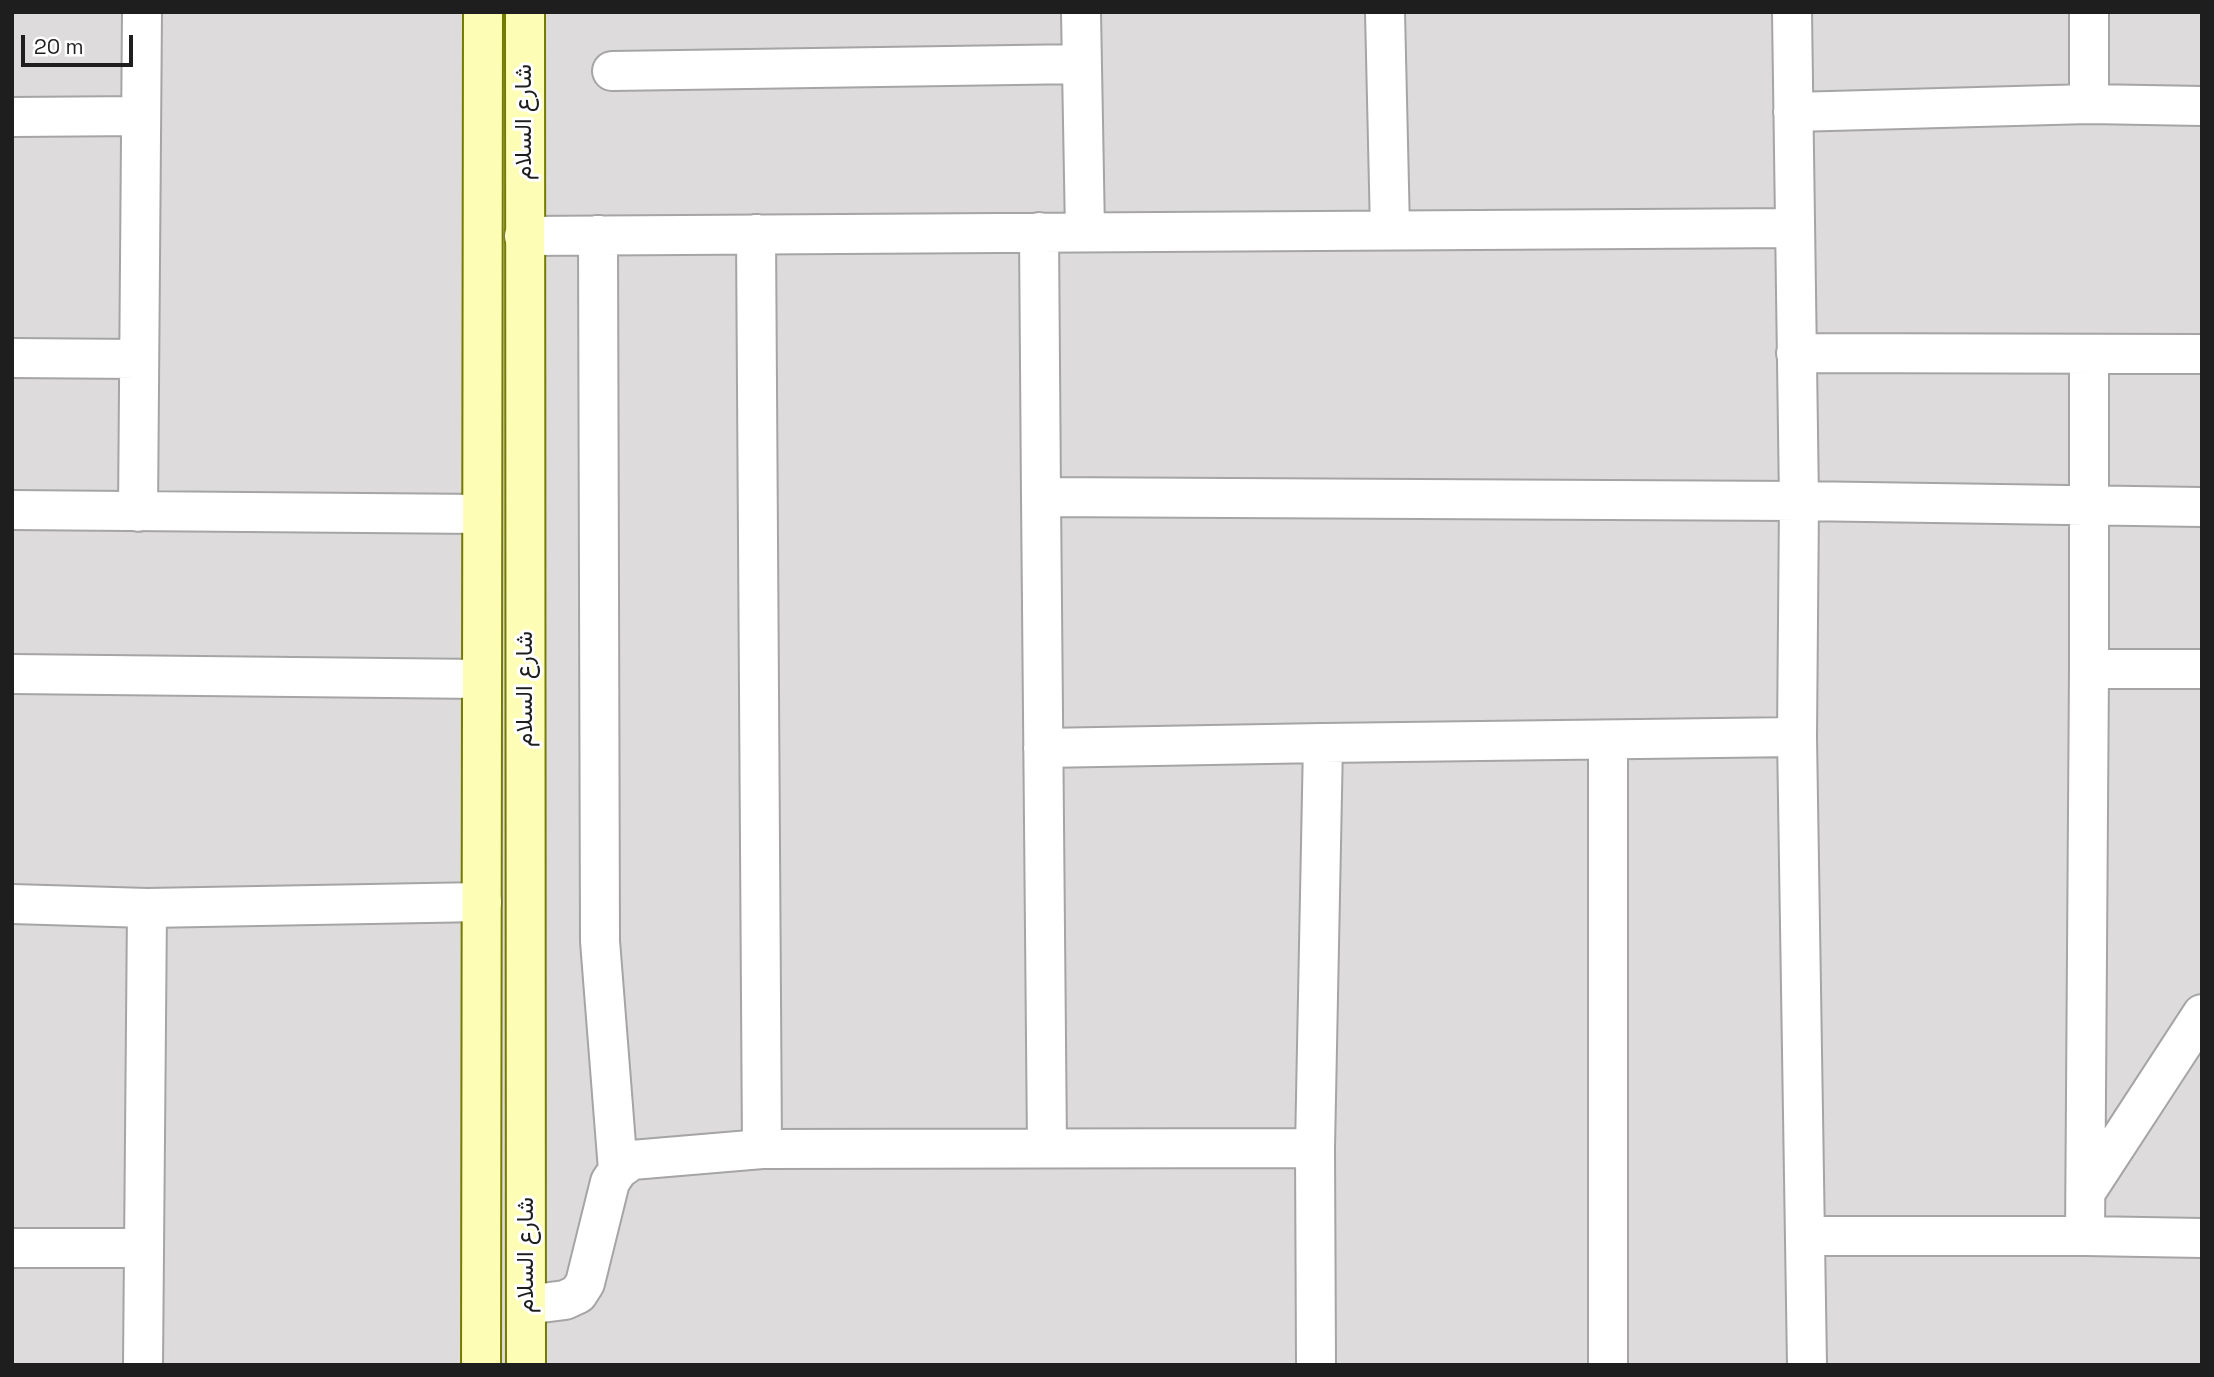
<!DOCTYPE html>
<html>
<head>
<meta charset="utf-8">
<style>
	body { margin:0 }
	#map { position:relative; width:2214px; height:1377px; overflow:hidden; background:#f0ebe4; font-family:"Space Grotesk",sans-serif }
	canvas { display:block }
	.frame { position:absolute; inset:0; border:14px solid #1e1e1e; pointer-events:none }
	.scale { position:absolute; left:21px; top:35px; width:112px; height:32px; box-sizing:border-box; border:4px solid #1e1e1e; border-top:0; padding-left:9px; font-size:21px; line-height:24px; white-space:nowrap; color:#1e1e1e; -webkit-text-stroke:5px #fff; paint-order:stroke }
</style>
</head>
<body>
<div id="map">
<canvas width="2214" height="1377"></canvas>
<div class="frame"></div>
<div class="scale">20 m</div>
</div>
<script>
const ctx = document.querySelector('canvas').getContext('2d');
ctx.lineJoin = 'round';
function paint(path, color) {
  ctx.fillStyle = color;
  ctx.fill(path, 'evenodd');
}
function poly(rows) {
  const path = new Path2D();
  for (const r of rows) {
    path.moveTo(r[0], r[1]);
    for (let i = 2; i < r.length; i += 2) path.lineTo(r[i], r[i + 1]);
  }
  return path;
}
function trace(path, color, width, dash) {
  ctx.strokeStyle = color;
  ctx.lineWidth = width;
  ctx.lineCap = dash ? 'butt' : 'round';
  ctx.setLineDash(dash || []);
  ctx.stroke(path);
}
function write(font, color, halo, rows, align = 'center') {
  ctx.font = font + ' "Space Grotesk",Vazirmatn,sans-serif';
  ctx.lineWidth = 6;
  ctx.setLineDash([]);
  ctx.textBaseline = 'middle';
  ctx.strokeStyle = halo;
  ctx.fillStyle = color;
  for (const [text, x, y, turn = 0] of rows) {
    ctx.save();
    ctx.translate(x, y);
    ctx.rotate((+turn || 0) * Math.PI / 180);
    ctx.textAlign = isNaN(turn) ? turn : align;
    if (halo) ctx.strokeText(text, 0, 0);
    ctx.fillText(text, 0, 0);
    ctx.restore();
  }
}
paint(poly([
	[12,12,2202,12,2202,1365,12,1365]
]), '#dddbdb');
const street = poly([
	[1081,12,1085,232],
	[1385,12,1390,230],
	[1792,12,1799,501,1797,737,1807,1365],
	[2089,12,2089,104],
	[612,71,1082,64],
	[1793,112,2089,104,2202,106],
	[12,117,141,116],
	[1039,232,1041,497,1799,501,2202,507],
	[756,234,762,1149],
	[598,235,600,941,618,1170],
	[524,236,1794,228],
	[1796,353,2202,354],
	[2089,354,2089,669,2202,669],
	[12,358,138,359],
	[1041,497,1047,1148],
	[12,510,482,514],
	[138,512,142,12],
	[12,674,482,679],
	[1608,740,1608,1365],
	[1323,743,1797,737],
	[1043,748,1323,743,1315,1148,1316,1365],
	[12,904,147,908,482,902],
	[2086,1192,2202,1014],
	[1807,1236,2085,1236,2089,669],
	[2085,1236,2202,1238],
	[12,1248,143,1248],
	[526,1305,565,1300,578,1294,585,1283,610,1182,618,1170,632,1160,762,1149,1315,1148],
	[143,1365,147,908]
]);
const secondary = poly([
	[525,12,526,1365],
	[481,1365,483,12]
]);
trace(street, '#a5a5a5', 42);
trace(secondary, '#747b00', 42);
trace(street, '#fff', 38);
trace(secondary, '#fdfdb5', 38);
write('24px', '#1e1e1e', '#fff', [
	["شارع السلام",524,122,-90],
	["شارع السلام",525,689,-90],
	["شارع السلام",526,1255,-90]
]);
</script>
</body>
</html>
